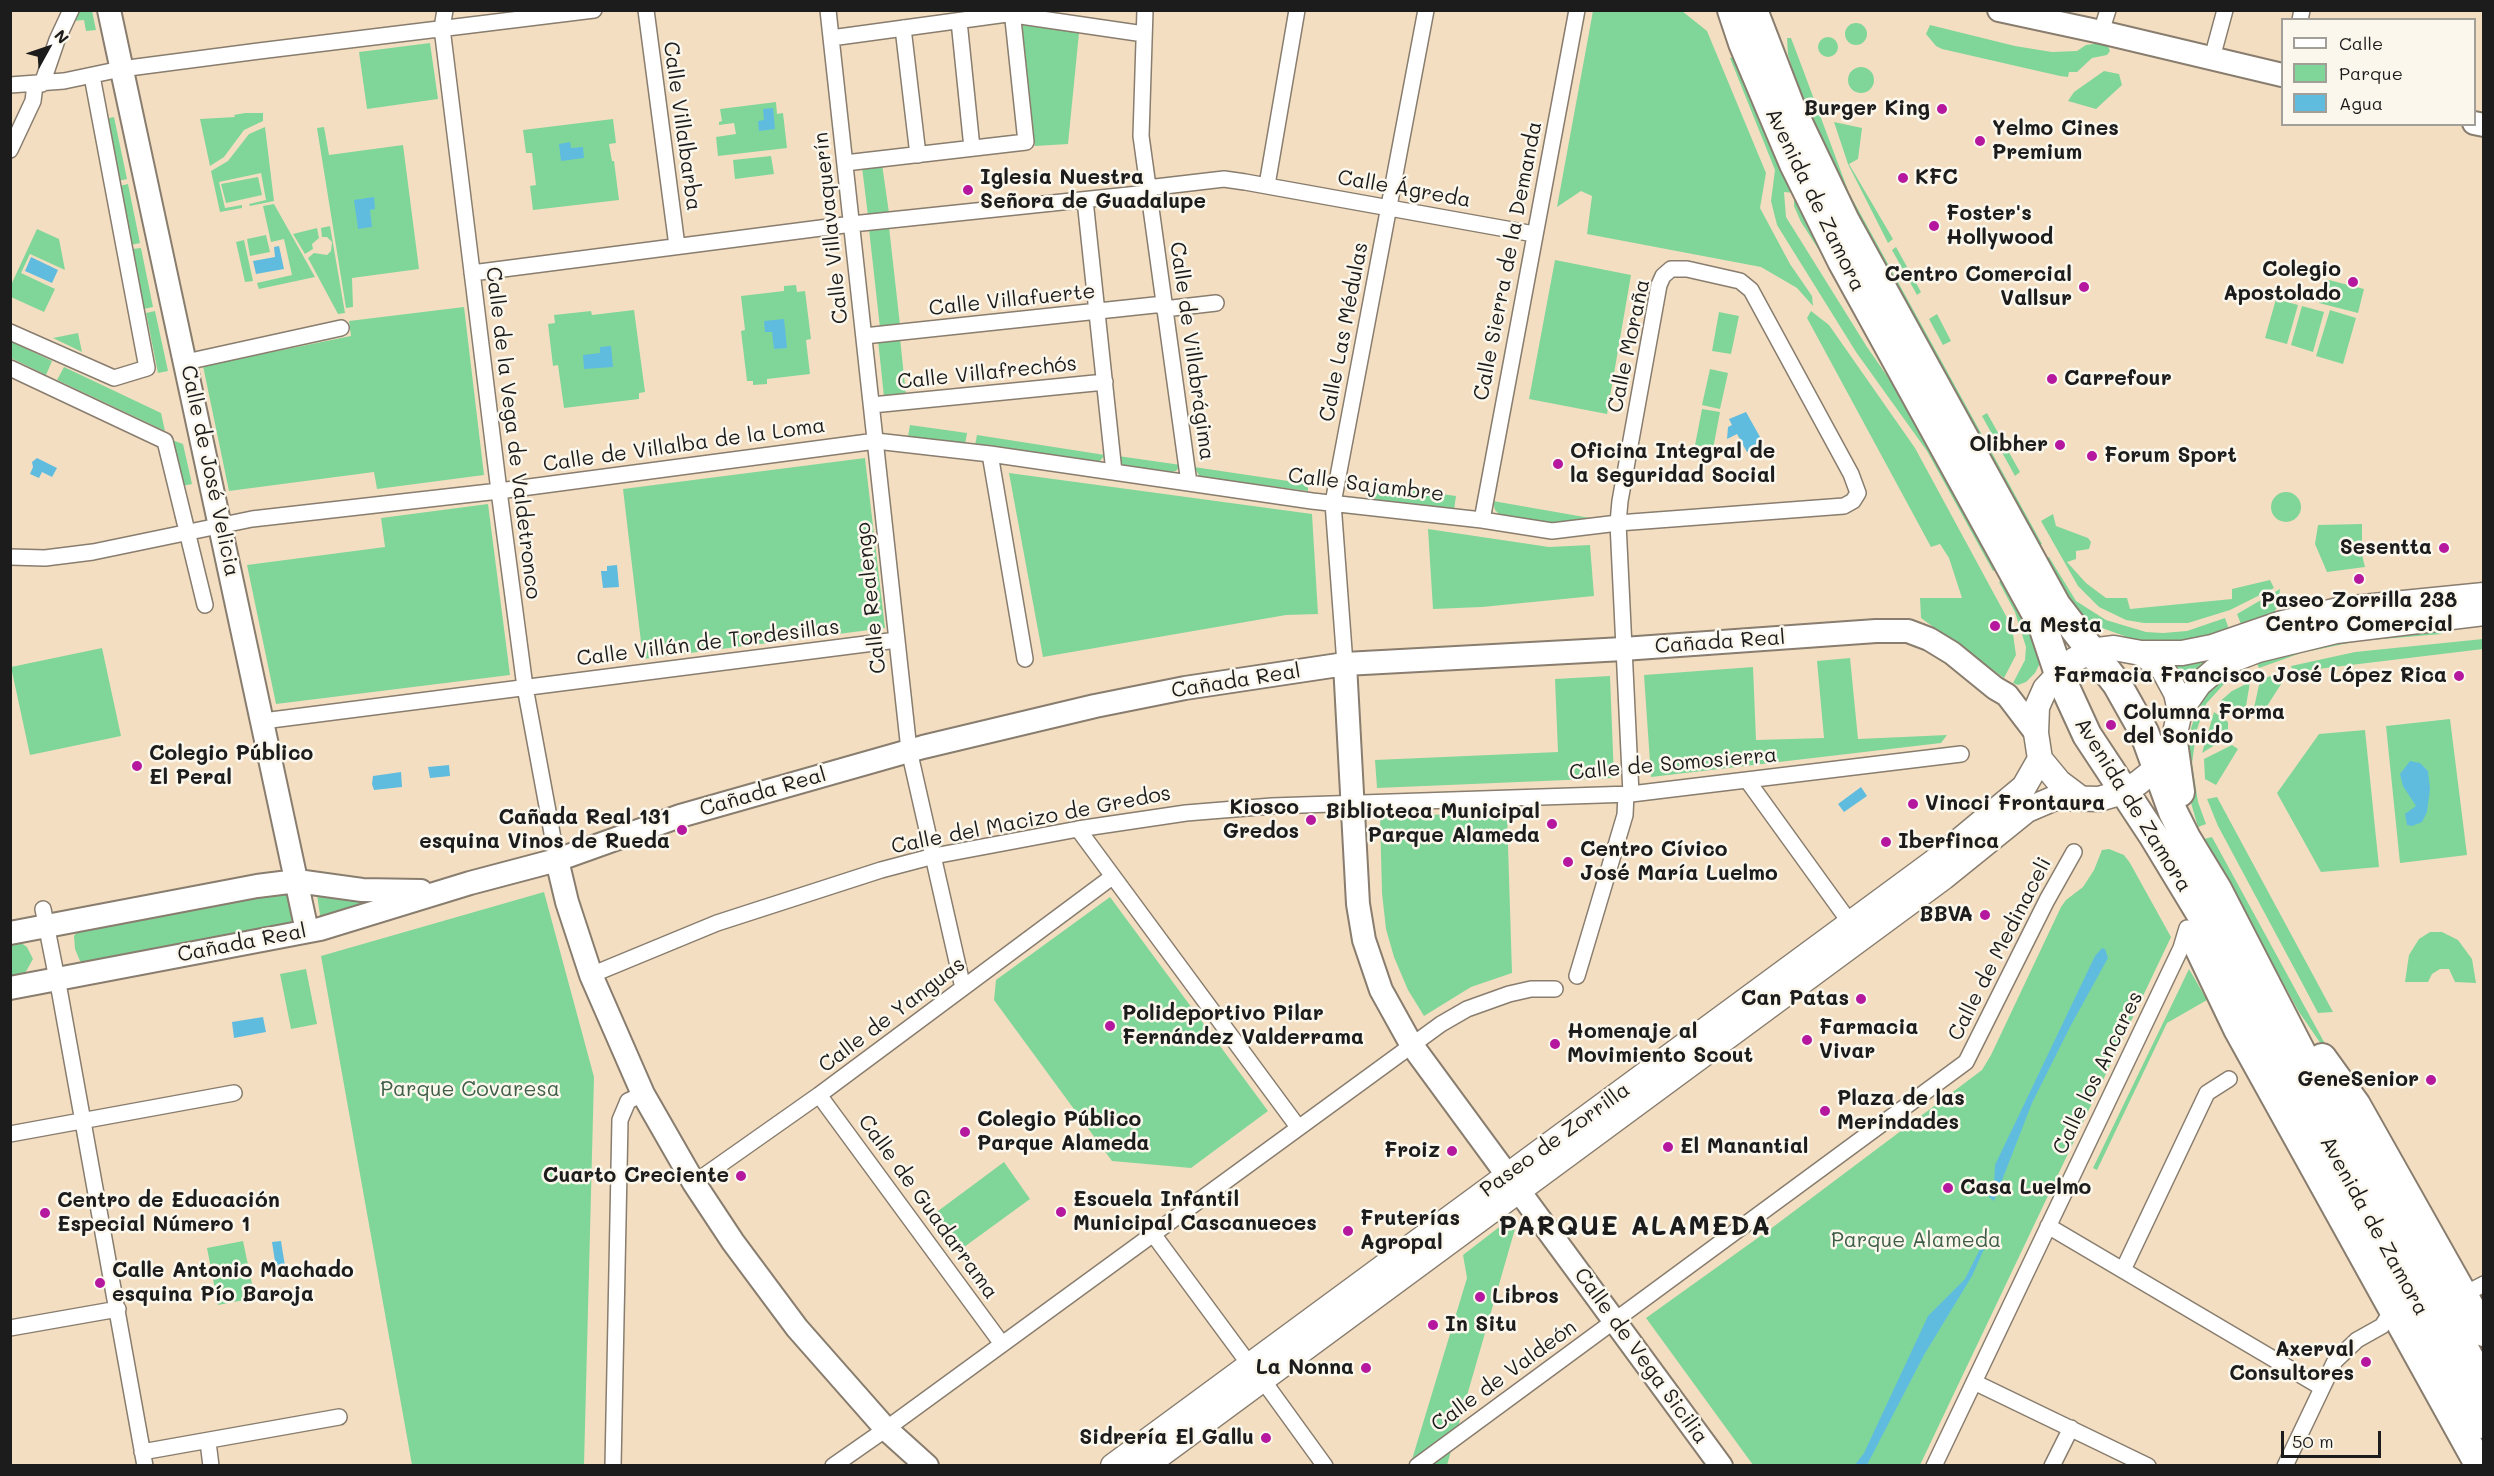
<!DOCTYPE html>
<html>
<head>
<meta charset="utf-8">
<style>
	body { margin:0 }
	#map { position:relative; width:2494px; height:1476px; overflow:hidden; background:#f4dec1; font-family:Mali,sans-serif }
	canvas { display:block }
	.frame { position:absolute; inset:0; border:12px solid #1c1c1c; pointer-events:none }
	.legend { position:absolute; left:2281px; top:18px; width:195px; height:108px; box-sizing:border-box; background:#fbf7ec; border:2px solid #a29f99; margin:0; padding:8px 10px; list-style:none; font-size:18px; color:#1c1c1c }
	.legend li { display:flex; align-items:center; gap:12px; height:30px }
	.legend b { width:30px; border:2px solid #a29f99 }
	.north { position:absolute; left:18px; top:18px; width:60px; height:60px; -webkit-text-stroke:4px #fbf7ec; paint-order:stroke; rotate:50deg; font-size:16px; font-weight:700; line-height:24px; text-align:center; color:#1c1c1c }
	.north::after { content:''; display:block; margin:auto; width:21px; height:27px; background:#1c1c1c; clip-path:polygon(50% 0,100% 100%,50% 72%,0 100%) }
	.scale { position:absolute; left:2281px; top:1431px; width:100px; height:27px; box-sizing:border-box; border:3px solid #1c1c1c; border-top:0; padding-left:8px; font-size:18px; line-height:21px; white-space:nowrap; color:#1c1c1c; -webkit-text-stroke:4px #fbf7ec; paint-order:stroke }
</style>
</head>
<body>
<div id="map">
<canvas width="2494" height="1476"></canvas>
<div class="frame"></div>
<ul class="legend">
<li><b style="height:8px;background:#fff"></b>Calle</li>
<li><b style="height:16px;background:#80d699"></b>Parque</li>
<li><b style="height:16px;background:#60bcde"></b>Agua</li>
</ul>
<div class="north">N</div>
<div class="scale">50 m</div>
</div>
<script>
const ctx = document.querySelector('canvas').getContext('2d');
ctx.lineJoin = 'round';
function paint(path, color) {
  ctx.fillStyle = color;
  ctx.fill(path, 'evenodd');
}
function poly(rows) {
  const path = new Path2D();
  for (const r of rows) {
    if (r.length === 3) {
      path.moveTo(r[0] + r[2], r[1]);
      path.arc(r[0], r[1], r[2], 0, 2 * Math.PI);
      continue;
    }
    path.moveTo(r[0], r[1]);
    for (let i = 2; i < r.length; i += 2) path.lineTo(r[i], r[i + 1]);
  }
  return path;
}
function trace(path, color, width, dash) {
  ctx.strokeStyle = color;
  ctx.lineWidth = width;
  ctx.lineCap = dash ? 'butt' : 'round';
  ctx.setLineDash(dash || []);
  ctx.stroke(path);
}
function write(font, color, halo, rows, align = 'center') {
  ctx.font = font + ' Mali,sans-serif';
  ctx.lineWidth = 5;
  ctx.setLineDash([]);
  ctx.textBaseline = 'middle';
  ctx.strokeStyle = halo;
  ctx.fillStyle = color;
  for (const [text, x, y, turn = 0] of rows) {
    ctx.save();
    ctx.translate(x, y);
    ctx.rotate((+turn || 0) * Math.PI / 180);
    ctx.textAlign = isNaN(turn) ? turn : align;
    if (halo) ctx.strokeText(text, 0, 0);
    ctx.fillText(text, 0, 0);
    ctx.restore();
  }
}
paint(poly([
	[74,11,92,11,96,30,86,31,84,20,73,21],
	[1593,11,1682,11,1707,31,1766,173,1760,208,1790,264,1812,296,1813,306,1797,288,1761,267,1587,234,1592,196,1581,191,1557,207],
	[1856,34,11],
	[1022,24,1079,33,1068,144,1035,146],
	[1930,25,2015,46,2052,52,2077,51,2086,45,2102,43,2108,46,2110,51,2107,55,2092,58,2077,72,2069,72,2068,77,2060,76,1942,49,1936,46,1926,34],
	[1828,47,10],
	[1787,38,1791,38,1799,59,1849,193,2042,544,2034,549,1842,200,1798,87,1788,55],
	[430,43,438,99,367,109,359,52],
	[1739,55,1842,286,1801,222,1794,206,1794,193,1784,192,1786,217,1867,347,1935,445,2001,566,1993,571,1927,451,1856,352,1777,225,1771,201,1775,170,1730,58],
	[1861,80,13],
	[2104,71,2119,74,2122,85,2096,109,2068,101,2074,92],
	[776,102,777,114,783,113,787,148,718,156,716,137,736,134,734,123,719,125,719,122,722,121,720,109],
	[245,113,263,113,263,121,244,130,224,157,210,166,200,119,235,117,234,115],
	[114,117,127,179,118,181,105,119],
	[613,119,616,143,609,144,612,161,614,161,619,200,533,210,530,186,536,185,532,153,526,153,523,130],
	[1834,122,1862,128,1858,159,1849,164,1893,239,1888,243,1848,164],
	[265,127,274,201,250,206,249,204,266,200,261,173,219,182,225,208,242,205,242,208,220,212,211,171,228,161,249,134],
	[324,127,329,155,403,145,419,269,352,278,353,307,346,308,317,128],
	[771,156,774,174,735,179,733,160],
	[882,164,889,213,868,216,862,167],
	[258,177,262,195,226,203,221,184],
	[128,184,140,243,131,245,119,186],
	[274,204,315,277,259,289,257,283,292,275,284,239,271,242,263,206],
	[330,226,345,313,338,314,308,258,314,253,327,255,331,251,332,242,327,237,322,237,321,228],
	[889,227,900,325,880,328,869,229],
	[317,228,319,238,312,244,313,249,305,254,293,234],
	[37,229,59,239,65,270,30,254,21,273,55,289,44,312,11,297,11,285],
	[266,235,270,252,250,256,247,239],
	[244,240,253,281,245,282,236,242],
	[1896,247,1921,292,1917,295,1892,250],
	[141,248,153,307,144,309,132,249],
	[1555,260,1631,275,1607,414,1529,399],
	[2325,279,2364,289,2358,313,2319,303],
	[796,285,797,292,805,291,811,339,806,340,810,374,767,379,767,384,753,385,753,381,747,381,741,331,745,330,741,296,784,291,784,286],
	[2276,299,2298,305,2287,344,2265,338],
	[2302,306,2324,312,2313,352,2291,345],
	[464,307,484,475,377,489,374,472,229,491,203,366,351,336,349,321],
	[634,310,645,392,639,393,639,399,564,408,558,365,553,366,548,324,555,323,554,315,591,311,592,315],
	[2330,310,2356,318,2343,364,2316,356],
	[155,311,168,371,158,373,146,313],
	[1811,311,1829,325,1915,448,2012,627,2016,655,2004,678,1921,618,1920,598,1962,598,1949,558,1940,544,1931,547,1807,318],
	[1719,312,1739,316,1731,354,1712,351],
	[1937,314,1951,341,1943,345,1929,319],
	[78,333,82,352,53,338],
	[900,338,906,395,884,397,878,340],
	[10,341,52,361,46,375,11,358],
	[64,367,161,413,165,431,57,380],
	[1710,369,1728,373,1720,409,1702,405],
	[1702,409,1720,412,1713,449,1695,445],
	[1987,413,2020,472,2015,476,1982,416],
	[910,425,967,433,965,445,908,437],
	[977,435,1105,455,1099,462,975,445],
	[172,440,183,444,192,484,182,486],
	[1118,456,1181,465,1176,471,1171,472,1125,467,1119,460],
	[865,458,885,628,643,659,623,489],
	[1194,467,1308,484,1308,491,1200,477],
	[1009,473,1312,514,1318,614,1286,615,1043,657],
	[1374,485,1456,496,1454,510,1372,499],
	[2286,507,15],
	[1493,501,1590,518,1589,522,1557,523,1501,516,1495,510],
	[488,504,510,675,276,704,247,565,385,547,381,518],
	[2053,514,2056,526,2088,538,2091,542,2089,549,2076,551,2076,559,2067,562,2086,583,2106,598,2127,598,2130,609,2232,599,2232,589,2270,580,2274,588,2230,610,2188,623,2144,623,2126,620,2099,607,2078,586,2041,521],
	[2362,524,2362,555,2365,567,2327,572,2315,544,2318,525],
	[1428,529,1549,547,1590,545,1594,596,1482,607,1433,609],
	[2049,557,2076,601,2106,620,2146,632,2163,633,2187,631,2225,618,2230,632,2187,643,2138,641,2091,624,2076,611,2042,560],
	[2008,578,2039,654,2039,665,2035,673,2026,682,2018,685,2013,683,2025,660,2026,647,2015,612,1999,582],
	[2280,589,2278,606,2273,614,2242,627,2237,614],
	[2441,626,2442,634,2358,641,2301,653,2259,668,2255,659,2295,645],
	[2483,639,2483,649,2293,672,2291,666,2355,652],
	[2234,646,2185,686,2170,663],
	[102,648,121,736,30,755,11,667],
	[1850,658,1858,739,1947,735,1941,743,1651,777,1644,675,1753,667,1756,740,1824,738,1817,661],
	[2242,665,2245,673,2224,684,2206,704,2196,732,2192,764,2198,802,2206,824,2198,827,2189,796,2185,747,2201,697,2208,689],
	[2281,672,2285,678,2262,714,2254,708,2260,680],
	[1610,676,1614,778,1377,788,1375,760,1558,752,1555,679],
	[2250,682,2246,706,2231,715,2218,703,2232,691],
	[2214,712,2228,722,2228,737,2202,753],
	[2450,719,2467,855,2400,863,2386,726],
	[2365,730,2379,867,2321,872,2277,793,2319,734],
	[2232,745,2238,749,2216,785,2205,779,2204,759],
	[2217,797,2333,1012,2318,1013,2300,979,2218,826,2207,799],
	[1507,813,1512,973,1471,987,1424,1016,1408,990,1394,957,1386,929,1382,893,1380,816],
	[2212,837,2341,1073,2299,1012,2204,839],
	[2109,849,2124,855,2130,863,2171,937,1920,1465,1753,1465,1646,1318,1773,1227,1982,1070,1991,1055,2061,907,2066,900,2083,887,2094,870,2102,850],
	[288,885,296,927,84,964,80,961,75,949,74,936,79,929],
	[316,888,422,893,321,922],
	[544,892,594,1077,584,1465,412,1465,321,956],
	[1110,897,1268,1111,1191,1168,1112,1161,994,1000,996,980],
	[2430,932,2442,932,2458,940,2472,959,2476,983,2455,982,2449,969,2440,969,2432,974,2428,982,2405,982,2409,955,2419,939],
	[11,936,27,947,33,959,24,975,11,981],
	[306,969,317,1024,291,1029,280,974],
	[2189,969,2207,1000,2167,1023,2097,1170,2093,1168],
	[1004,1162,1030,1199,960,1250,934,1214],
	[1507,1221,1515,1229,1447,1465,1410,1466,1467,1278,1463,1255],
	[243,1241,255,1298,218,1305,207,1248]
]), '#80d699');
paint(poly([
	[773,108,775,129,759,131,758,121,764,120,763,109],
	[570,142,571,148,583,147,584,158,561,161,559,144],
	[374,197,375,209,370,210,372,227,358,229,354,200],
	[279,246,284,269,256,274,253,261,275,257,274,247],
	[31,257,58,270,52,283,25,271],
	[784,319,787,348,774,349,772,332,765,332,764,321],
	[611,346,613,367,584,369,583,355,600,353,600,347],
	[1746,412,1764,444,1747,452,1737,434,1727,439,1728,427,1732,425,1729,419],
	[37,458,57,468,52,477,42,472,39,478,30,474,33,467,32,462],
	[617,565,619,587,603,588,601,571,607,571,607,566],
	[2410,761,2420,763,2428,771,2430,789,2427,812,2422,822,2412,826,2407,825,2405,814,2416,806,2403,786,2400,774],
	[449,765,450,776,430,778,428,767],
	[401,772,402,787,374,790,372,784,373,776],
	[1861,787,1867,796,1844,812,1838,804],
	[2102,948,2105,949,2108,958,2070,1027,2032,1103,1994,1201,1989,1197,1994,1185,1995,1165,2095,956],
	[263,1017,266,1032,234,1038,232,1022],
	[281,1241,285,1266,276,1268,272,1242],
	[1981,1247,1984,1249,1972,1276,1924,1355,1867,1465,1855,1465,1864,1453,1928,1316,1965,1279]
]), '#60bcde');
const street = poly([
	[445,10,442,28,499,491,525,687,557,860],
	[646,10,677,246],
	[828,10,909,750,963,988],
	[1145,10,1141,136,1189,483],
	[2300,20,2302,10],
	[959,21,972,148],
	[903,28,918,155],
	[2101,32,2108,10],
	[831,38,1007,14,1144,34],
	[2212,58,2225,10],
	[42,84,57,40,71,10],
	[10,85,64,81,121,69,259,51,594,10],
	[10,150,33,101,35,85],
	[845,163,1026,142,1012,10],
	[1267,185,1297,10],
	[1147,188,1224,179,1245,182,1534,234],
	[1085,200,1114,472],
	[472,273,852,224,1148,193],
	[1164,309,1216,303],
	[10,332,114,378,147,368,92,76],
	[864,336,1164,304],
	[186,362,341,328],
	[10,368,165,441,205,605],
	[872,405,1105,382],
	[990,454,1025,659],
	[1482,520,1577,10],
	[10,557,45,558,93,552,252,519,499,491,876,441,990,454,1312,501,1482,520,1552,531,1618,523,1844,506,1853,501,1858,493,1851,474,1751,290,1740,281,1687,269,1671,269,1663,276,1659,285,1620,501,1618,523,1631,794],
	[1345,664,1333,503,1426,10],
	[263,721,897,640],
	[1747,780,1851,924],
	[1078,829,1298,1127],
	[43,909,60,994,145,1466],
	[591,975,717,923,881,870,934,856,1078,829,1186,813,1272,806,1631,794,1961,754],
	[1577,976,1625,815,1626,794],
	[819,1095,1002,1344],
	[10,1134,234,1093],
	[694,1183,819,1095,1112,877],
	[2048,1226,2321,1387],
	[1153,1234,1249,1364],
	[2123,1270,2207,1093,2229,1079],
	[2463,1295,2484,1284],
	[10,1328,118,1309],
	[1262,1379,1325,1466],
	[1974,1382,2148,1466],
	[208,1442,211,1466],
	[142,1452,339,1417],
	[613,1466,620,1120,628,1101,643,1094],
	[833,1466,886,1429,1441,1024,1467,1009,1509,994,1531,989,1555,989],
	[1417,1466,1966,1062,2047,900,2074,852],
	[1934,1466,2181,948,2187,928],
	[2052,1466,2071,1428],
	[2285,1466,2335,1361,2357,1340,2382,1326,2393,1309]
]);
const secondary = poly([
	[109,10,307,931],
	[1999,10,2101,32,2282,75],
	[2474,123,2484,125],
	[1345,664,1358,904,1364,940,1381,990,1411,1044,1721,1466],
	[557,860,567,902,591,975,643,1094,694,1183,733,1242,797,1328,886,1429,927,1466],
	[10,933,257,886,297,881,362,890,421,891],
	[10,988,320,929,470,883,557,860,680,816,923,747,1095,706,1185,688,1345,664,1623,649,1876,631,1908,631,1929,639,1952,653,1995,688,2007,695,2036,733]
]);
const primary = poly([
	[2141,653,2163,669,2176,693,2180,711],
	[2079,797,2059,782,2040,759,2036,733,2037,707,2045,689,2059,674,2074,660,2090,651,2114,648,2141,653,2182,653,2212,647,2279,624,2343,609,2484,595],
	[1113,1466,1935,861,2024,787,2040,759],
	[1145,1466,1944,877,2027,810,2055,798,2099,799,2123,792,2138,783,2158,767,2173,742,2180,711,2199,684,2214,671,2232,660,2258,650,2336,631,2484,613]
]);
const highway = poly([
	[1732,10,1743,43,1794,164,1842,261,2043,626,2059,674,2087,735,2153,835,2210,929,2484,1424],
	[1753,10,1790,106,1845,221,2056,605,2117,684,2144,732,2173,812,2186,838,2217,889,2303,1056,2482,1381],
	[2173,742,2180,792],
	[2193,935,2238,1029,2480,1466],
	[2322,1058,2356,1105,2484,1332]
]);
trace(street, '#887d6e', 18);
trace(secondary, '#887d6e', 26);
trace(primary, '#887d6e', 27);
trace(highway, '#887d6e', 32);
trace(street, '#fff', 15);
trace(secondary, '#fff', 22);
trace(primary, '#fff', 24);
trace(highway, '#fff', 28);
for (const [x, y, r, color] of [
	[1942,109,6,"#b5179e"],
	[1980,141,6,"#b5179e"],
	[1903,178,6,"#b5179e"],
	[968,190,6,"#b5179e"],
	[1934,226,6,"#b5179e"],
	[2353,282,6,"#b5179e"],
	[2084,287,6,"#b5179e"],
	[2052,379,6,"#b5179e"],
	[2060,445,6,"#b5179e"],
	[2092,456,6,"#b5179e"],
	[1558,464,6,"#b5179e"],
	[2444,548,6,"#b5179e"],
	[2359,579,6,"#b5179e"],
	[1995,626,6,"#b5179e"],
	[2459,676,6,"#b5179e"],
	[2111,725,6,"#b5179e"],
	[137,766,6,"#b5179e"],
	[1913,804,6,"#b5179e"],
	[1311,820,6,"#b5179e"],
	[1552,824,6,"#b5179e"],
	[682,830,6,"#b5179e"],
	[1886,842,6,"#b5179e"],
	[1568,862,6,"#b5179e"],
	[1985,915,6,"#b5179e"],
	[1861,999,6,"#b5179e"],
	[1110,1026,6,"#b5179e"],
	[1807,1040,6,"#b5179e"],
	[1555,1044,6,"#b5179e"],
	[2431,1080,6,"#b5179e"],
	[1825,1111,6,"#b5179e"],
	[965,1132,6,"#b5179e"],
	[1668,1147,6,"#b5179e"],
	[1452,1151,6,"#b5179e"],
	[741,1176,6,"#b5179e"],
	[1948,1188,6,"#b5179e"],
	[1061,1212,6,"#b5179e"],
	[45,1213,6,"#b5179e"],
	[1348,1231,6,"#b5179e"],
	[100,1283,6,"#b5179e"],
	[1480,1297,6,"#b5179e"],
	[1433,1325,6,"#b5179e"],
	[2366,1362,6,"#b5179e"],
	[1366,1368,6,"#b5179e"],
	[1266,1438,6,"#b5179e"]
]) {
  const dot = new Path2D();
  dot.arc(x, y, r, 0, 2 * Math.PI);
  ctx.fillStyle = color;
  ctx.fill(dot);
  trace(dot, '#fbf7ec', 2);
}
write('bold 21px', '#1c1c1c', '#fbf7ec', [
	["Burger King",1930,109,"right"],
	["Yelmo Cines",1992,129],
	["Premium",1992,153],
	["Iglesia Nuestra",980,178],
	["Señora de Guadalupe",980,202],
	["KFC",1915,178],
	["Foster's",1946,214],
	["Hollywood",1946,238],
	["Colegio",2341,270,"right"],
	["Apostolado",2341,294,"right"],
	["Centro Comercial",2072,275,"right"],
	["Vallsur",2072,299,"right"],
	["Carrefour",2064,379],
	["Olibher",2048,445,"right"],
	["Oficina Integral de",1570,452],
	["la Seguridad Social",1570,476],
	["Forum Sport",2104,456],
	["Sesentta",2432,548,"right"],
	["Paseo Zorrilla 238",2359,601,"center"],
	["Centro Comercial",2359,625,"center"],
	["La Mesta",2007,626],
	["Farmacia Francisco José López Rica",2447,676,"right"],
	["Columna Forma",2123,713],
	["del Sonido",2123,737],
	["Colegio Público",149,754],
	["El Peral",149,778],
	["Vincci Frontaura",1925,804],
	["Kiosco",1299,808,"right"],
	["Gredos",1299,832,"right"],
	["Biblioteca Municipal",1540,812,"right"],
	["Parque Alameda",1540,836,"right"],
	["Cañada Real 131",670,818,"right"],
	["esquina Vinos de Rueda",670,842,"right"],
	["Iberfinca",1898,842],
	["Centro Cívico",1580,850],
	["José María Luelmo",1580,874],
	["BBVA",1973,915,"right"],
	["Can Patas",1849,999,"right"],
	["Polideportivo Pilar",1122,1014],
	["Fernández Valderrama",1122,1038],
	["Farmacia",1819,1028],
	["Vivar",1819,1052],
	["Homenaje al",1567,1032],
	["Movimiento Scout",1567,1056],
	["GeneSenior",2419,1080,"right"],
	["Plaza de las",1837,1099],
	["Merindades",1837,1123],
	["Colegio Público",977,1120],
	["Parque Alameda",977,1144],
	["El Manantial",1680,1147],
	["Froiz",1440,1151,"right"],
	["Cuarto Creciente",729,1176,"right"],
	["Casa Luelmo",1960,1188],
	["Escuela Infantil",1073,1200],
	["Municipal Cascanueces",1073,1224],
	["Centro de Educación",57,1201],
	["Especial Número 1",57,1225],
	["Fruterías",1360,1219],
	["Agropal",1360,1243],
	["Calle Antonio Machado",112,1271],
	["esquina Pío Baroja",112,1295],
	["Libros",1492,1297],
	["In Situ",1445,1325],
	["Axerval",2354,1350,"right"],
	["Consultores",2354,1374,"right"],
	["La Nonna",1354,1368,"right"],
	["Sidrería El Gallu",1254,1438,"right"]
], 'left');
write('21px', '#1c1c1c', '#fbf7ec', [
	["Calle Villalbarba",682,126,82],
	["Calle Ágreda",1404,189,10],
	["Avenida de Zamora",1815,200,64],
	["Calle Villavaquerín",831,228,-96],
	["Calle Sierra de la Demanda",1508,261,-79],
	["Calle Villafuerte",1012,300,-6],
	["Calle Las Médulas",1344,332,-79],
	["Calle Moraña",1629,346,-78],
	["Calle de Villabrágima",1192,351,82],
	["Calle Villafrechós",987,373,-6],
	["Calle de la Vega de Valdetronco",513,433,83],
	["Calle de Villalba de la Loma",684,445,-8],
	["Calle de José Velicia",210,471,78],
	["Calle Sajambre",1366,485,7],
	["Calle Realengo",871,598,-96],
	["Cañada Real",1720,642,-4],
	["Calle Villán de Tordesillas",708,643,-7],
	["Cañada Real",1236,681,-9],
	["Calle de Somosierra",1673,764,-5],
	["Cañada Real",763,792,-16],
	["Avenida de Zamora",2133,805,58],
	["Calle del Macizo de Gredos",1031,820,-11],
	["Cañada Real",242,943,-11],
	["Calle de Medinaceli",2000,949,-63],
	["Calle de Yanguas",892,1015,-37],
	["Calle los Ancares",2098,1073,-64],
	["Paseo de Zorrilla",1555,1140,-36],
	["Calle de Guadarrama",928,1207,54],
	["Avenida de Zamora",2374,1226,61],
	["Calle de Vega Sicilia",1641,1356,54],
	["Calle de Valdeón",1504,1376,-36]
]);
write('21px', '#3f5d48', '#fbf7ec', [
	["Parque Covaresa",470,1090],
	["Parque Alameda",1916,1241]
]);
ctx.letterSpacing = '1.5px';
write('bold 27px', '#1c1c1c', '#fbf7ec', [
	["PARQUE ALAMEDA",1635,1227]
]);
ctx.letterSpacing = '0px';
</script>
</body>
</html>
